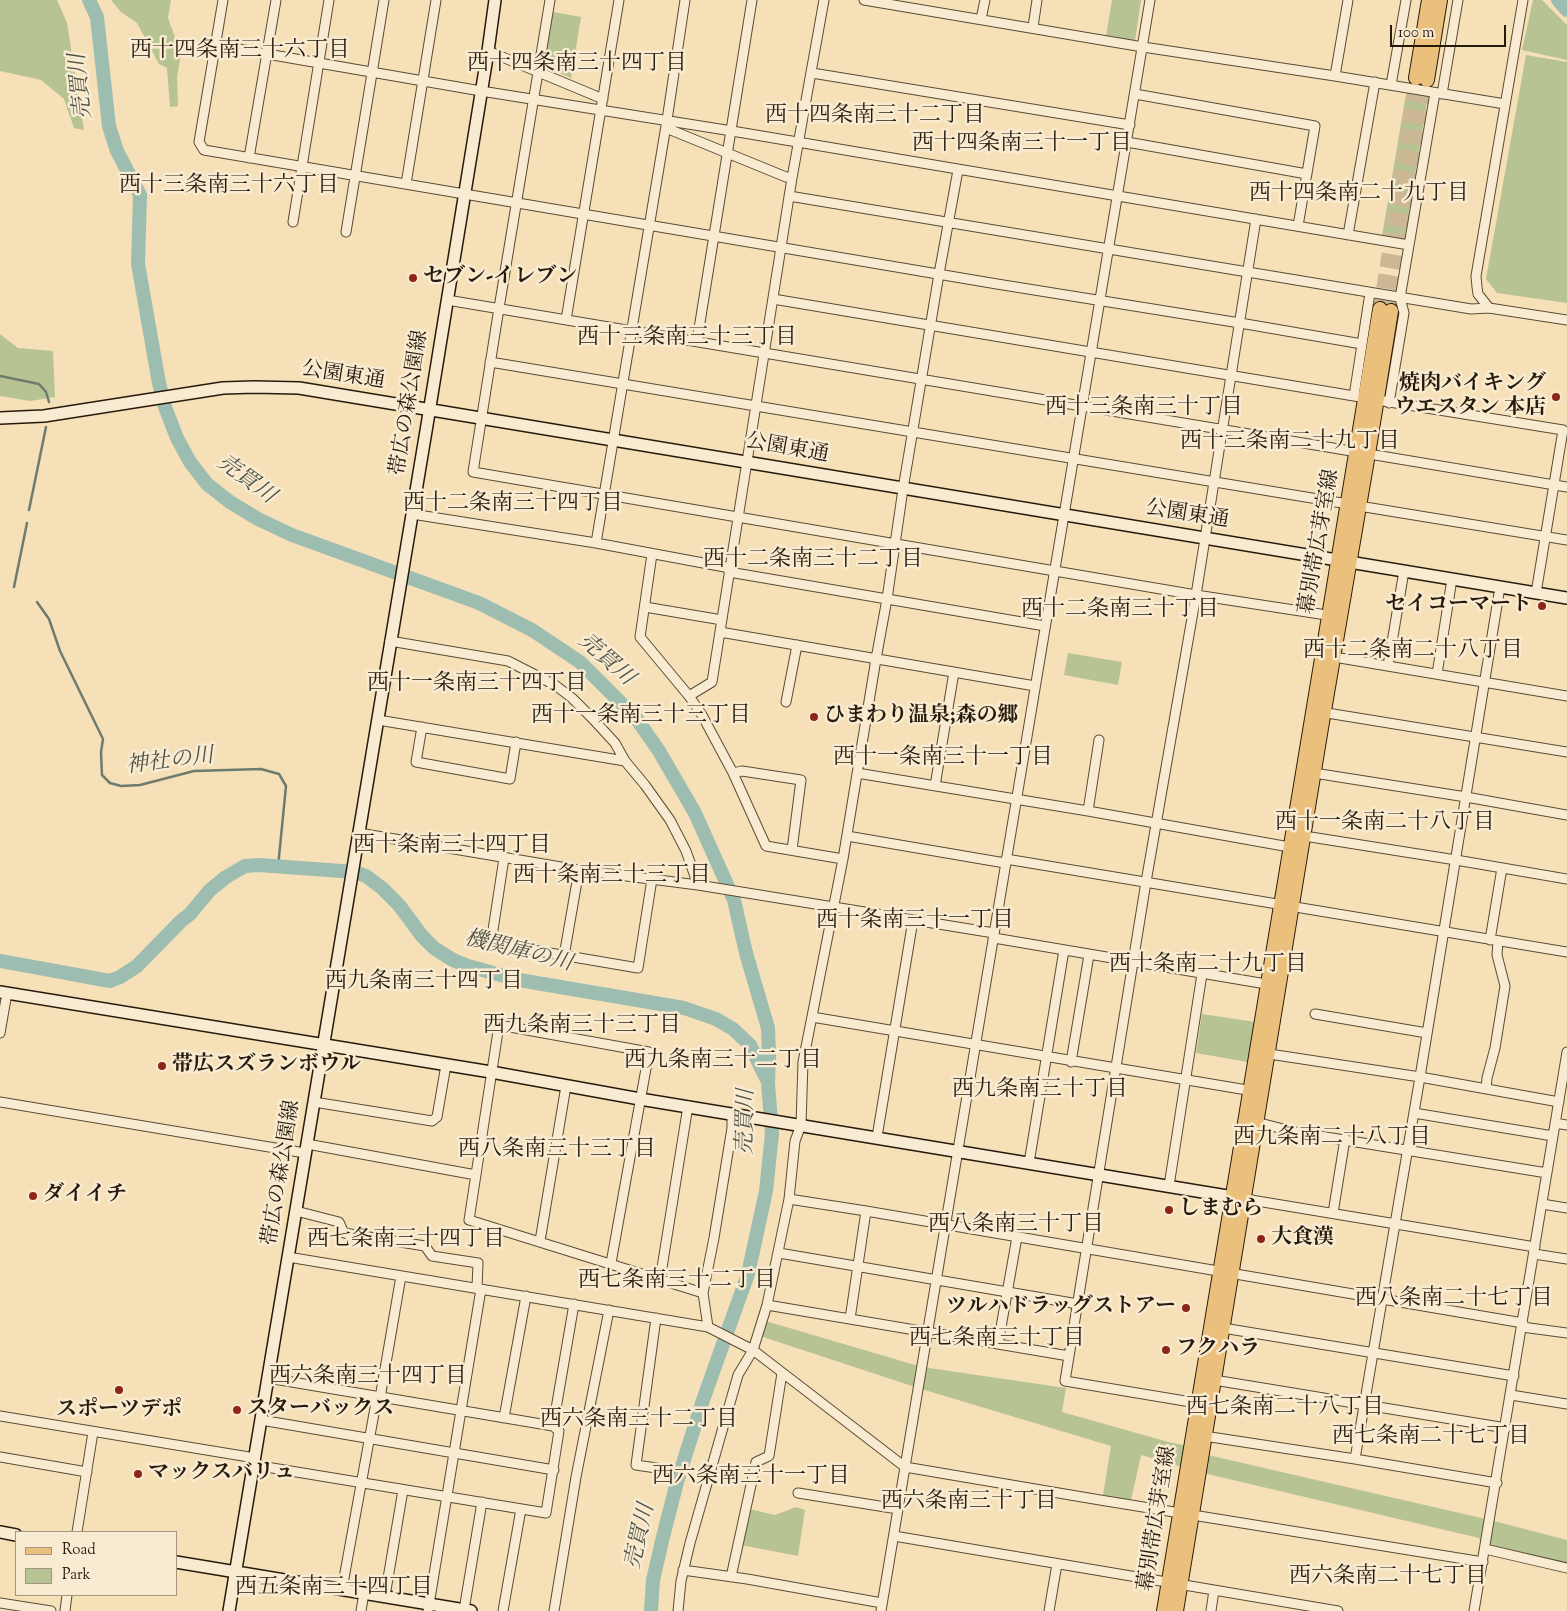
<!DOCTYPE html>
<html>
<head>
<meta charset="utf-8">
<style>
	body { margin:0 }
	#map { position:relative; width:1567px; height:1611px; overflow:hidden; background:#f6e0b8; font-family:"Sorts Mill Goudy",serif }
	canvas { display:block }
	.legend { position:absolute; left:15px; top:1531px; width:162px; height:65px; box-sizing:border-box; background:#f9ebd1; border:1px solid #a49782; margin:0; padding:6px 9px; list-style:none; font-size:15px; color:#251a0b }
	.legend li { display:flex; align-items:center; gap:10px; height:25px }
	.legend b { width:25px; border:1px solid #a49782 }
	.scale { position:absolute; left:1390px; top:25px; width:116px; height:22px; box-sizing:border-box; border:2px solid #251a0b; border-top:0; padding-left:6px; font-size:15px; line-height:18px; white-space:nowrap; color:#251a0b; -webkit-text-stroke:4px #f9ebd1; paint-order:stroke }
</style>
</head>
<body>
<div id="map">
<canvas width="1567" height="1611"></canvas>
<ul class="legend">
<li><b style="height:6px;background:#ebc07c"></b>Road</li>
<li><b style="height:14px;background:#b7c393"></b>Park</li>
</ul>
<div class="scale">100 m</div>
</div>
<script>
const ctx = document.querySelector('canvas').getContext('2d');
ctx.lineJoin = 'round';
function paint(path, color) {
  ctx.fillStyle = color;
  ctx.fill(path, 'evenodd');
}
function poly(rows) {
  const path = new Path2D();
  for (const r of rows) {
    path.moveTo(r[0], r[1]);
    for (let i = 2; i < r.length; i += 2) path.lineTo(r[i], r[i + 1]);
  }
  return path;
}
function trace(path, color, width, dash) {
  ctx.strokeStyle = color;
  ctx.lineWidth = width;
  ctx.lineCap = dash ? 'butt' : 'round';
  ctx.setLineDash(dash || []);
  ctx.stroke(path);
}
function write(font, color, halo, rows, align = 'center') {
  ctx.font = font + ' "Sorts Mill Goudy","Noto Serif JP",serif';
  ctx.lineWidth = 5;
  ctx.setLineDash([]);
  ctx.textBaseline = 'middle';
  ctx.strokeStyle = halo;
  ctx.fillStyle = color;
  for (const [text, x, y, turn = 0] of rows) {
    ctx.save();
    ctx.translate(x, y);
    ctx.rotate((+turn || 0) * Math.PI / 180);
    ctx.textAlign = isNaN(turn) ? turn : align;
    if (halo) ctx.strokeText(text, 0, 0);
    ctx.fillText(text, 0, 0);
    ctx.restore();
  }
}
paint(poly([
	[0,0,57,0,67,23,84,130,74,128,64,99,41,80,0,71],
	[111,0,171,0,168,18,181,54,177,77,178,106,170,107,167,68,159,64,137,23,121,12],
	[1112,0,1141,0,1135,41,1106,36],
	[1533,0,1542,0,1567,25,1567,60,1522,50],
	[553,12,581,17,571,78,544,66],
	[1526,55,1567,62,1567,303,1497,293,1486,279],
	[1406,94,1424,97,1427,102,1405,236,1401,239,1382,236],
	[0,334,18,348,53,351,55,397,30,401,0,396],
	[1068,653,1122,662,1118,685,1064,675],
	[1202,1014,1255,1022,1248,1062,1196,1053],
	[762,1320,922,1367,1066,1388,1062,1412,1172,1443,1202,1448,1208,1455,1490,1520,1567,1540,1567,1568,1485,1549,1479,1538,1199,1472,1141,1455,1131,1500,1103,1495,1111,1446,918,1388,757,1335],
	[796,1507,805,1510,798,1556,741,1545,749,1509,775,1515]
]), '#b7c393');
trace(poly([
	[0,376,39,384,46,392,49,402],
	[29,510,46,427],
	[14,587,27,523],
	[37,602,49,619,60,651,103,739,101,752,102,775,110,783,121,786,140,785,194,771,261,769,279,774,286,786,278,867]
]), '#6d7c6f', 2.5);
trace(poly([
	[89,0,97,17,109,126,117,151,140,195,138,264,159,383,165,407,177,438,190,462,207,484,230,502,258,519,292,535,479,603,532,630,580,662,636,718,659,751,695,813,734,900,746,953,768,1028,769,1055,768,1083,772,1134,766,1191,748,1274,703,1400,677,1482,662,1541,653,1580,651,1611],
	[1558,0,1567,10],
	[0,961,110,981,120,977,137,966,181,921,190,914,210,890,226,877,245,866,259,865,355,872,366,876,382,888,399,905,422,936,434,948,453,960,468,966,519,980,684,1008,716,1019,733,1029,750,1045,766,1078]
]), '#9dbdb1', 14);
trace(poly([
	[1380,309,1416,78],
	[1391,311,1427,80]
]), '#ccb895', 14, [14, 7]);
const street = poly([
	[223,0,199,142,204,150,997,284,1240,323,1362,344],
	[550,0,499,308,473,472,1196,595,1333,616],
	[864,0,1143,47,1335,76,1505,104],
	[1523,0,1476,276,1477,287,1478,294,1489,308,1567,320],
	[981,19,985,0],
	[1033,27,1037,0],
	[215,45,481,91,732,131,1409,245],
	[488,51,603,99],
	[812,73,1130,125],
	[1335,76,1348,0],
	[1391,85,1406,0],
	[1135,94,1315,126,1298,226],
	[1442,94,1458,0],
	[666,128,786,177,792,178],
	[1127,142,1307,174],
	[249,158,276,0],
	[406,184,436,0],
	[789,196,1471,309,1489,308],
	[293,222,329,0],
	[346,232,384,0],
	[1348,235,1375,82],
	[773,299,1366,398],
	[447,300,1567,487],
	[566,320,619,0],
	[697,341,752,0],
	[490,362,1348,504],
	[1354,396,1370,293],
	[1377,400,1563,430,1536,593],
	[1389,403,1404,313,1400,298,1435,93],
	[1359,506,1567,540],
	[412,514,596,543,730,568],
	[596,543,667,120,685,0],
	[652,554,640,637,689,696,702,715,733,773,766,846,843,859],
	[729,572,1045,626],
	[645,607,722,620],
	[720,632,1035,686],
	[390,641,508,661,555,685,572,698,592,718,615,743,625,761,645,785,670,820,686,851,698,885],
	[1328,656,1567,696],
	[1388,666,1404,571],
	[1437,674,1452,579],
	[689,696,712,682,792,178,824,0],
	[786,702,797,645],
	[1321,712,1567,752],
	[378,720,625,761],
	[422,727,416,762,510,779,516,742],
	[733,773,742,771,801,780,792,850],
	[857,773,1088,811,1295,848],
	[1314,773,1466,797,1567,815],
	[935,786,954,672],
	[1088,811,1099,740],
	[359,833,579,870,698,885,994,933],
	[1298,835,1456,860,1567,879],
	[847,836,1005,863],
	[504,858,491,943,638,968,652,879],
	[1006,859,1567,952],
	[994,938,1272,985],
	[1490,940,1502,868],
	[564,956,579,870],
	[1315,1014,1427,1033],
	[812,1017,1253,1091],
	[0,1033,7,993],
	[1263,1053,1420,1077,1559,1102],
	[1071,1062,1089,955],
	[1486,1089,1487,1078,1495,1048,1505,986,1497,955,1498,941],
	[0,1102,305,1153],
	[314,1102,432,1121,437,1117,446,1065],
	[1414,1113,1553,1136],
	[1252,1121,1295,1132,1547,1173],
	[1555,1123,1567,1125],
	[877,1137,913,920],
	[307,1144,476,1175],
	[1029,1163,1064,950],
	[1169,1186,1202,974],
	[1239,1198,1535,1247],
	[789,1199,866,1211,1523,1323],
	[1542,1204,1567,1208],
	[296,1211,339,1222,344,1233,425,1246,432,1256,478,1263,477,1288],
	[1333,1213,1345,1139],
	[540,1241,566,1086],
	[779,1253,1078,1304],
	[1534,1254,1567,1259],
	[288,1257,708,1327,753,1350,905,1467,1100,1500,1483,1562],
	[611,1263,649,1052,499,1025,469,1220,703,1293,708,1327],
	[660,1280,688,1106],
	[703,1293,714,1238,732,1128,732,1114],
	[767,1305,1069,1356],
	[656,1318,636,1465,670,1470],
	[850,1319,866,1211],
	[1522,1327,1567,1333],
	[1223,1328,1514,1376],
	[998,1344,1017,1237],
	[268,1378,553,1426,574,1304],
	[1214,1380,1506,1428],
	[1511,1395,1567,1404],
	[380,1398,401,1276],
	[1203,1404,1065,1381,1146,882,1196,595,1256,219],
	[0,1416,255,1458],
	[504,1418,526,1296],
	[261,1420,554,1470],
	[1204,1436,1355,1459,1497,1483],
	[0,1457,87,1472],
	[1355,1459,1420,1077,1500,587],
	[254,1465,546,1513,559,1431,553,1426],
	[798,1493,898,1509],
	[77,1532,93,1432],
	[894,1536,1338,1611],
	[1485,1549,1567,1568],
	[683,1570,747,1579,882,1603],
	[731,1577,756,1462,769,1456,782,1373],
	[342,1589,377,1397],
	[385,1596,403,1490],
	[0,1603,51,1611],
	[464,1610,482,1502],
	[65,1611,67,1595],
	[361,1611,364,1593],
	[428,1611,481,1289],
	[503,1611,521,1509],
	[554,1611,576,1477,609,1310],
	[678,1611,681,1581,690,1543,738,1375,753,1350,767,1305,789,1199,795,1141,801,1125,803,1062,843,859,876,659,887,599,903,489,939,274,958,170],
	[881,1611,1150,0],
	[1049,1611,1057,1564],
	[1211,1611,1214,1590],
	[1474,1611,1567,1052]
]);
const secondary = poly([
	[0,418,44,416,223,388,254,387,299,388,1567,598],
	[0,992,491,1072,640,1099,1233,1197],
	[0,1532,16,1535],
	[176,1562,471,1611],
	[229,1611,427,425,488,51,495,0]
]);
const primary = poly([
	[1416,78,1429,0],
	[1427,80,1440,0],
	[1164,1611,1380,309],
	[1176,1611,1321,728,1368,454,1391,311]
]);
trace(street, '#594c36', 11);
trace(secondary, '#251a0b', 14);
trace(primary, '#251a0b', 16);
trace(street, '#f9ebd1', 9);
trace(secondary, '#f9ebd1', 11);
trace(primary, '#ebc07c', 14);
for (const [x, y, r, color] of [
	[413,278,5,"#8f2418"],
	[1556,397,5,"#8f2418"],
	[1542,606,5,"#8f2418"],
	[814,717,5,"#8f2418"],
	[162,1066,5,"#8f2418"],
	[33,1196,5,"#8f2418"],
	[1169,1210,5,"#8f2418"],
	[1261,1239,5,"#8f2418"],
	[1186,1308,5,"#8f2418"],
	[1166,1350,5,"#8f2418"],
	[119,1390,5,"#8f2418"],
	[237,1410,5,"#8f2418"],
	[138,1474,5,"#8f2418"]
]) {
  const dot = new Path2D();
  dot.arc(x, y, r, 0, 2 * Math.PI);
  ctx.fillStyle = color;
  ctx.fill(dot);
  trace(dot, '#f9ebd1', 2);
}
write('bold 21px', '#251a0b', '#f9ebd1', [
	["セブン-イレブン",423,278],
	["焼肉バイキング",1546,385,"right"],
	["ウエスタン 本店",1546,409,"right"],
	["セイコーマート",1532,606,"right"],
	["ひまわり温泉;森の郷",824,717],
	["帯広スズランボウル",172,1066],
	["ダイイチ",43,1196],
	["しまむら",1179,1210],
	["大食漢",1271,1239],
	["ツルハドラッグストアー",1176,1308,"right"],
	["フクハラ",1176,1350],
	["スターバックス",247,1410],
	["スポーツデポ",119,1411,"center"],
	["マックスバリュ",148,1474]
], 'left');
write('21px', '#251a0b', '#f9ebd1', [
	["公園東通",343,377,9],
	["帯広の森公園線",411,403,-81],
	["公園東通",787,450,10],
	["公園東通",1187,516,9],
	["幕別帯広芽室線",1321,542,-80],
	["帯広の森公園線",283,1173,-81],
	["幕別帯広芽室線",1159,1519,-81]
]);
write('22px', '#251a0b', '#f9ebd1', [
	["西十四条南三十六丁目",240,52],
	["西十四条南三十四丁目",577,65],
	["西十四条南三十二丁目",875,117],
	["西十四条南三十一丁目",1022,145],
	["西十三条南三十六丁目",229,187],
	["西十四条南二十九丁目",1359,195],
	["西十三条南三十三丁目",687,339],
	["西十三条南三十丁目",1144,409],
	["西十三条南二十九丁目",1290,443],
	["西十二条南三十四丁目",513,505],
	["西十二条南三十二丁目",813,561],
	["西十二条南三十丁目",1120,611],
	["西十二条南二十八丁目",1413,652],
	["西十一条南三十四丁目",477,685],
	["西十一条南三十三丁目",641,717],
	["西十一条南三十一丁目",943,759],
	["西十一条南二十八丁目",1385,824],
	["西十条南三十四丁目",452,847],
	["西十条南三十三丁目",612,877],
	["西十条南三十一丁目",915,922],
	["西十条南二十九丁目",1208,966],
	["西九条南三十四丁目",424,983],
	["西九条南三十三丁目",582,1027],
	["西九条南三十二丁目",723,1062],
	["西九条南三十丁目",1040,1091],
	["西九条南二十八丁目",1332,1139],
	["西八条南三十三丁目",557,1151],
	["西八条南三十丁目",1016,1226],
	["西七条南三十四丁目",406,1241],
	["西七条南三十二丁目",677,1282],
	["西八条南二十七丁目",1454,1300],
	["西七条南三十丁目",997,1340],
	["西六条南三十四丁目",368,1378],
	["西七条南二十八丁目",1285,1409],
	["西六条南三十二丁目",639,1421],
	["西七条南二十七丁目",1431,1438],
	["西六条南三十一丁目",751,1478],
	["西六条南三十丁目",969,1503],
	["西六条南二十七丁目",1388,1578],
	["西五条南三十四丁目",334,1589]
]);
write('italic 22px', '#4f5345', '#f9ebd1', [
	["売買川",83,86,-96],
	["売買川",245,481,36],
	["売買川",605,661,42],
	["神社の川",170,763,-7],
	["機関庫の川",518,953,14],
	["売買川",748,1122,-89],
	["売買川",642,1537,-77]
]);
</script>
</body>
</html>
